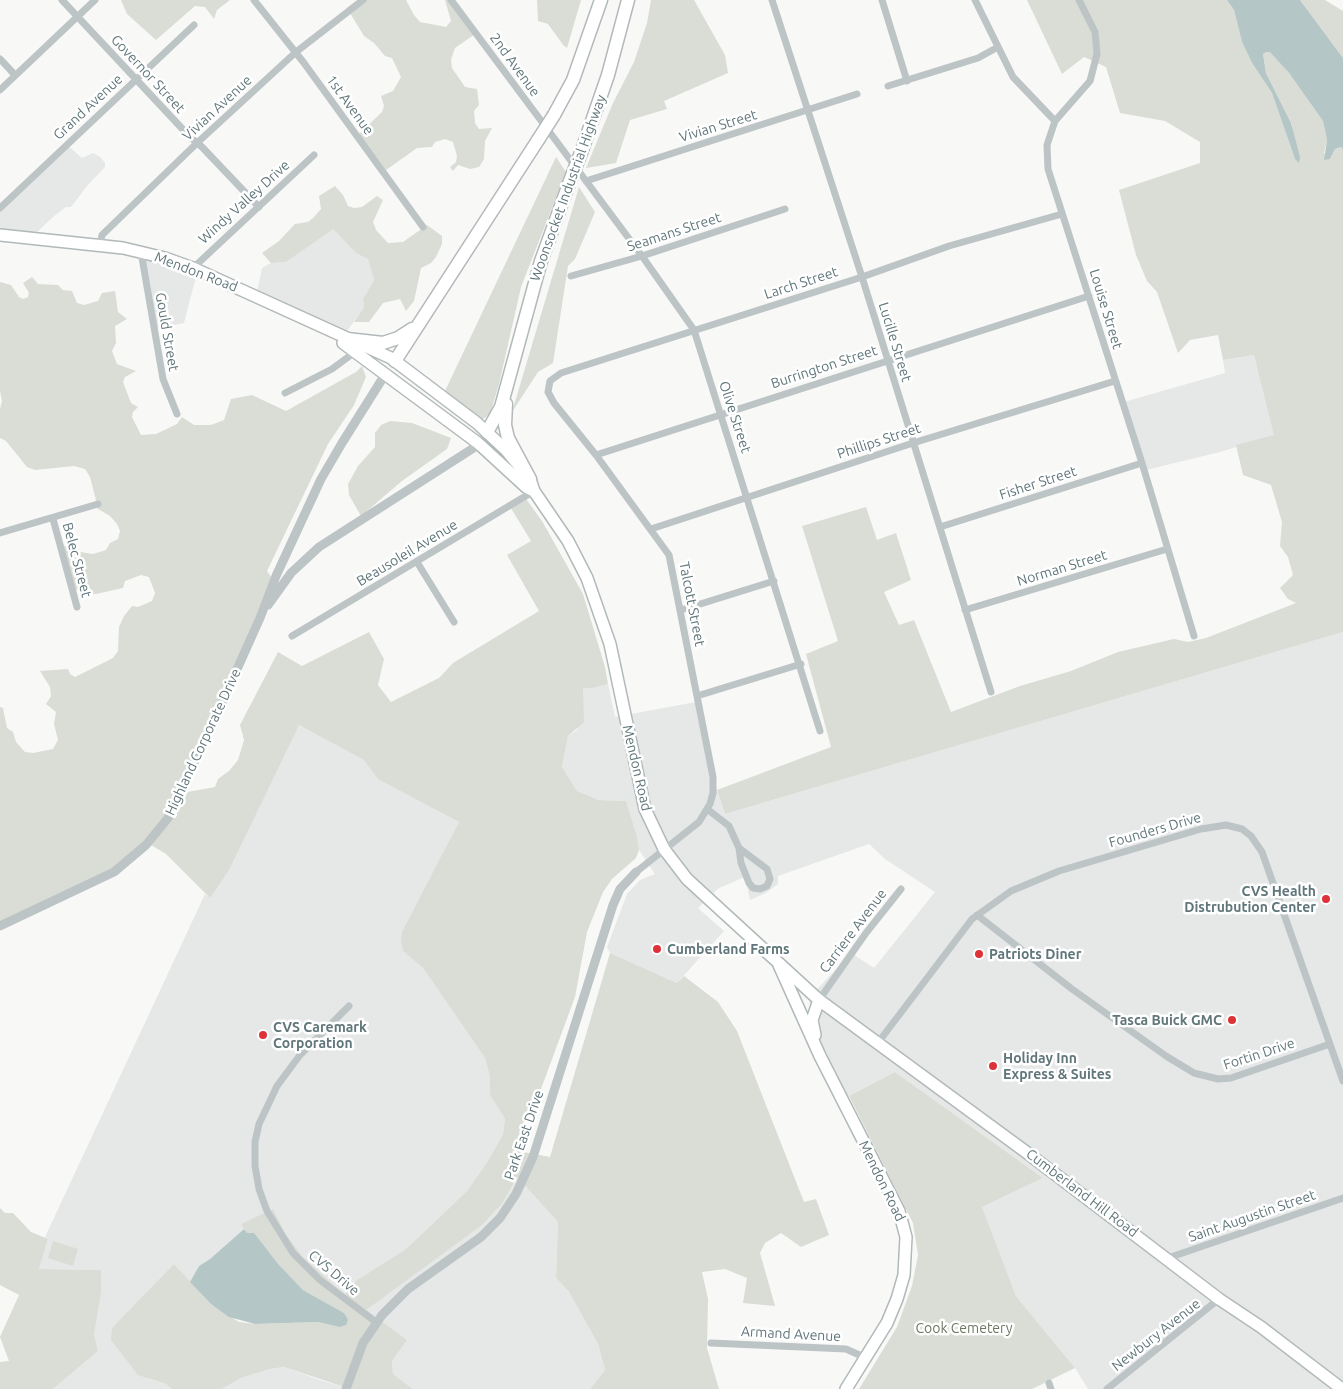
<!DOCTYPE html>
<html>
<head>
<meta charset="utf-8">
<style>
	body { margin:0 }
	canvas { display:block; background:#f8f8f6 }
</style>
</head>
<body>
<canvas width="1343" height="1389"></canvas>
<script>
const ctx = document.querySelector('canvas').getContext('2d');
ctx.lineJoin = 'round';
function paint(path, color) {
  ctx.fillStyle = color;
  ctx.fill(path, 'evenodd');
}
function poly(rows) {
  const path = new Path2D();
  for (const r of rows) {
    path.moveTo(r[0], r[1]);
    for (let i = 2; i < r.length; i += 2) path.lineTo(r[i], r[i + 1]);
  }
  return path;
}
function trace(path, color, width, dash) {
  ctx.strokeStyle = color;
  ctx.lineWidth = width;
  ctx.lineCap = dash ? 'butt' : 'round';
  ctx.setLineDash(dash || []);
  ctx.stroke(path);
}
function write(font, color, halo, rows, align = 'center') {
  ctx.font = font + ' Ubuntu,sans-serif';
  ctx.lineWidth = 5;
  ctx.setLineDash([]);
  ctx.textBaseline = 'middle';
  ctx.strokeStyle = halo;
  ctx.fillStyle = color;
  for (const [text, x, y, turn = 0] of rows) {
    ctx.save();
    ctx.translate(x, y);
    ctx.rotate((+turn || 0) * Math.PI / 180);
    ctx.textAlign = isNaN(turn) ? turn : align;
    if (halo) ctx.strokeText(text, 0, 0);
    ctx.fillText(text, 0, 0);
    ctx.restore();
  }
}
paint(poly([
	[65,143,82,158,93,153,100,157,105,163,105,167,87,186,71,207,66,207,53,217,32,237,0,232,0,205],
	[332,228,356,253,368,258,374,280,363,299,364,307,343,337,257,292,262,268,271,263,286,262],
	[144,250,198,269,184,323,156,329],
	[1254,355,1275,435,1220,452,1146,470,1124,402,1225,373,1223,360],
	[1343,632,1343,1389,1088,1389,1075,1368,1016,1296,982,1207,1043,1178,895,1072,843,1099,813,1037,809,998,851,953,874,968,935,892,885,859,869,844,778,876,778,884,766,893,750,900,745,877,719,888,698,908,724,931,677,983,610,953,607,947,627,894,640,880,655,874,639,850,637,836,626,801,599,800,577,791,562,767,568,736,577,730,583,688,593,688,608,684,615,717,696,702,717,790,725,814],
	[299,725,365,760,379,779,459,822,438,864,403,951,423,968,485,1058,490,1077,490,1095,505,1119,503,1134,488,1161,467,1191,406,1249,357,1280,345,1296,303,1257,285,1233,252,1219,241,1224,244,1229,210,1259,199,1266,190,1282,174,1264,112,1330,149,1379,166,1384,172,1389,53,1389,98,1351,94,1334,101,1270,39,1269,48,1239,45,1237,205,894,210,898],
	[517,1177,558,1222,556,1278,569,1292,598,1344,605,1370,590,1389,413,1389,393,1374,392,1361,407,1340,365,1310,481,1226,502,1204],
	[284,1367,320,1380,350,1389,222,1389,241,1378,270,1369]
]), '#e6e8e7');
paint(poly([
	[121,0,230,0,217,10,214,19,205,7,195,6,156,40,127,14],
	[358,0,406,0,414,15,420,22,446,27,451,21,445,0,455,0,478,32,455,48,451,60,452,68,465,87,477,89,479,105,474,111,475,123,479,129,492,128,485,141,484,159,479,167,470,169,458,165,453,171,450,167,456,162,457,156,453,142,445,139,435,142,432,147,417,148,386,170,359,134,382,112,384,106,381,96,393,91,401,77,392,58,385,56,374,43,364,36,347,8],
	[537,0,581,0,567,48,564,46,548,24,538,21],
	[651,0,694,0,725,55,728,73,664,101,667,109,630,120,616,163,586,168,613,103,634,62,647,23],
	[1027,0,1227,0,1234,10,1242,42,1252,63,1272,93,1295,159,1292,125,1266,73,1263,54,1267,52,1270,51,1289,73,1323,121,1327,140,1324,153,1330,159,1335,149,1341,147,1343,150,1343,632,725,814,717,790,831,747,806,654,838,641,802,526,866,507,877,540,896,533,911,580,884,592,899,625,914,620,951,712,1020,686,1071,671,1118,652,1174,639,1188,642,1206,638,1296,603,1288,599,1280,588,1293,575,1288,557,1280,546,1282,522,1271,485,1243,475,1236,445,1274,435,1254,355,1223,360,1218,335,1190,340,1178,353,1157,292,1147,281,1136,255,1119,190,1200,163,1200,142,1165,121,1120,113,1106,67,1084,57,1062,74],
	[1300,0,1325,0,1343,11,1343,58],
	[556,157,566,172,521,287,499,384,490,414,483,419,445,391],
	[335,186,343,195,348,206,354,208,362,207,377,196,383,200,373,222,376,230,388,243,403,242,427,225,442,236,442,244,436,257,431,263,421,268,414,301,406,311,400,299,383,303,369,322,354,322,364,307,363,299,374,280,368,259,356,253,333,229,286,262,271,263,262,253,279,241,295,224,308,222,314,217,321,209,319,196],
	[579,187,595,212,575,259,568,266,553,363,538,372,512,412],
	[32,277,38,284,58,285,63,290,72,291,77,303,84,305,98,301,102,293,115,291,118,312,127,319,115,326,116,343,112,351,117,364,136,371,125,377,123,382,131,403,138,407,133,412,132,417,141,435,156,434,177,424,182,417,194,425,211,425,224,420,231,399,252,395,286,411,356,372,362,366,366,377,354,405,328,444,267,571,276,584,182,793,215,787,218,779,229,771,238,760,244,740,240,725,278,652,302,666,369,632,384,659,378,685,391,702,439,678,453,663,539,611,507,555,531,541,509,505,524,496,542,521,583,594,605,667,608,684,593,688,583,688,584,722,568,736,562,767,577,791,599,800,626,801,637,836,639,850,636,858,612,879,603,892,587,932,575,997,518,1151,550,1157,610,953,677,983,684,976,718,1002,737,1031,804,1202,816,1199,829,1235,801,1247,781,1233,765,1243,760,1253,775,1306,743,1303,747,1278,725,1269,702,1272,708,1299,707,1348,719,1389,590,1389,605,1370,598,1344,569,1292,556,1278,558,1222,517,1177,502,1204,481,1226,366,1310,407,1340,392,1361,393,1374,413,1389,350,1389,284,1367,270,1369,241,1378,222,1389,172,1389,166,1384,138,1375,111,1340,112,1328,174,1264,211,1304,239,1322,255,1324,318,1322,339,1327,344,1313,303,1290,247,1234,241,1224,273,1209,285,1233,303,1257,345,1295,357,1280,406,1249,467,1191,488,1161,503,1134,505,1119,490,1095,490,1077,485,1058,423,968,403,951,401,941,402,932,459,822,378,779,364,760,299,725,229,870,210,898,166,854,146,842,112,870,0,924,0,707,3,708,7,728,13,732,16,742,25,752,33,753,53,749,58,740,54,724,56,712,46,704,51,696,50,687,40,671,68,669,70,674,75,677,113,658,118,651,119,627,124,616,132,606,138,607,152,601,155,593,149,577,141,575,125,581,123,588,96,594,82,594,68,584,59,547,75,545,80,552,93,554,106,550,110,543,118,539,120,531,117,524,110,516,93,506,96,500,90,477,85,469,74,466,35,470,27,467,6,441,0,438,0,409,2,401,0,391,0,282,11,285,19,297,23,299,28,297,29,293,23,283],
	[390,421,412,423,451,438,447,449,402,481,361,516,349,495,348,484,358,466,375,447,375,433,381,425],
	[895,1072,1043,1178,982,1207,1016,1296,1075,1368,1032,1389,859,1389,897,1327,912,1286,918,1255,913,1223,849,1096],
	[0,1208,5,1213,13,1213,31,1232,48,1239,39,1269,101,1270,101,1292,94,1334,98,1351,53,1389,0,1389,0,1362,9,1361,0,1337,19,1295,0,1285],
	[53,1241,78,1249,73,1266,48,1258]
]), '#daddd5');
paint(poly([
	[1227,0,1300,0,1343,58,1343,150,1341,147,1335,149,1330,159,1324,160,1327,140,1323,121,1289,73,1270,52,1267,52,1263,54,1266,73,1291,123,1300,157,1299,163,1295,159,1272,93,1252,63,1242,42,1234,10],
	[244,1229,247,1233,254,1233,278,1264,303,1290,344,1313,348,1320,346,1325,339,1327,318,1322,255,1324,229,1317,211,1304,190,1282,199,1266,210,1259]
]), '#b4c6c6');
const primary = poly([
	[0,235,123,248,165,258,193,268,391,358,477,423,506,450,530,479,534,491,568,541,587,578,610,644,645,809,664,849,687,879,819,1000,1026,1152,1219,1299,1261,1327,1342,1389],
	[343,343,478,443,526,487,534,491],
	[779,965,820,1056,899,1211,906,1237,904,1275,897,1299,887,1323,846,1389],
	[815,1035,812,1020,819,1000]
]);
const motorway = poly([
	[554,115,573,80,601,0],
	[582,150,608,75,628,0],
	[347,339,383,343,398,338,412,329],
	[395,361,538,140],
	[506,404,505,425,508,438,530,479],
	[487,432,501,407,541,261,570,181]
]);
trace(primary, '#b1b9ba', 14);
trace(motorway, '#b3b9bb', 15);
trace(poly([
	[62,0,190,137,202,147,259,207],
	[254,0,304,63,423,227],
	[451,0,642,256,694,330,820,731],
	[772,0,862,277,991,692],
	[882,0,907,81],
	[975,0,1013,77,1055,121],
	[1079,0,1095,32,1097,54,1090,81,1055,121,1047,145,1048,169,1142,463,1194,636],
	[0,59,15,75],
	[888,86,978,58,998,47],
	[0,90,95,0],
	[586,181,857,94],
	[0,208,194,25],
	[100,245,102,235,197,143,296,52,363,0],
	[141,252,163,379,177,414],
	[193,268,314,155],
	[571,276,642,256,785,209],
	[285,393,332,369,355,352],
	[596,455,1089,296],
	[53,519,77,607],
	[940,527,1142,463],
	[651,529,913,443,1115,381],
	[0,533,98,504],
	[417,562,454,622],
	[681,610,774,581],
	[965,610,1167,549],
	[292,636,534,491],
	[697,696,801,664],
	[707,809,729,826,739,848],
	[739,848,767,869,770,879,767,886,760,889,753,888,749,883,741,863,739,848],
	[636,872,699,822,710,804,713,793,713,777,669,555,596,455,554,403,548,392,550,381,561,373,862,277,949,246,1062,214],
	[977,915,1072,989,1166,1056,1194,1073,1218,1079,1231,1078,1330,1044],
	[819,1000,866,933,901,889],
	[349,1006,300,1055,277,1086,259,1124,255,1142,255,1166,259,1189,267,1211,293,1253,320,1280,376,1322],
	[877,1044,972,919,1011,891,1059,871,1201,829,1226,825,1242,829,1251,836,1262,852,1343,1081],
	[1168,1258,1343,1198],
	[711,1343,846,1349,866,1358],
	[1049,1383,1051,1389],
	[1107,1389,1219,1299]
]), '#bdc4c6', 7);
trace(poly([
	[268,605,291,573,319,547,472,449,478,443],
	[0,926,114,872,146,845,168,818,216,716,260,618,276,576,321,479,342,443,386,373],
	[346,1389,363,1343,382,1315,408,1289,481,1237,500,1218,516,1194,533,1157,613,905,620,889,636,872]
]), '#bdc4c6', 9);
trace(primary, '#fff', 11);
trace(motorway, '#fff', 12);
const motorwayBridge = poly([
	[538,140,554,115],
	[570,181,582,150]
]);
trace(motorwayBridge, '#b3b9bb', 15, []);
trace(motorwayBridge, '#fff', 12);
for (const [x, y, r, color] of [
	[1326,899,5,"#dd3237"],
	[657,949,5,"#dd3237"],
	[979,954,5,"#dd3237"],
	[1232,1020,5,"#dd3237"],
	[263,1035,5,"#dd3237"],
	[993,1066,5,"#dd3237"]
]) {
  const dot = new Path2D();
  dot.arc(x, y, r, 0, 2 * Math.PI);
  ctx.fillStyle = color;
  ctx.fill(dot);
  trace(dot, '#fff', 2);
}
write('14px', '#60767a', '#fff', [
	["2nd Avenue",515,65,54],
	["Governor Street",148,74,47],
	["1st Avenue",350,105,54],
	["Grand Avenue",88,107,-43],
	["Vivian Avenue",217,108,-43],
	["Vivian Street",718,126,-17],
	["Woonsocket Industrial Highway",568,188,-70],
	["Windy Valley Drive",244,202,-42],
	["Seamans Street",674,232,-18],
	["Mendon Road",196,272,21],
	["Larch Street",801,283,-18],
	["Louise Street",1106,309,73],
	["Gould Street",167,332,80],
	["Lucille Street",895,342,73],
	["Burrington Street",824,367,-18],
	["Olive Street",735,417,72],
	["Phillips Street",879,441,-18],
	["Fisher Street",1038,483,-18],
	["Beausoleil Avenue",407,553,-31],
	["Belec Street",77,560,75],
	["Norman Street",1062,568,-17],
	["Talcott Street",692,604,79],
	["Highland Corporate Drive",203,742,-65],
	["Mendon Road",637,768,77],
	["Founders Drive",1155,830,-16],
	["Carriere Avenue",853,931,-53],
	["Fortin Drive",1259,1054,-18],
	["Park East Drive",524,1135,-71],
	["Mendon Road",882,1181,64],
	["Cumberland Hill Road",1082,1193,37],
	["Saint Augustin Street",1252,1216,-19],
	["CVS Drive",334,1273,40],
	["Armand Avenue",791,1334,3],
	["Newbury Avenue",1156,1335,-38]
]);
write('bold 14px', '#60767a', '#fff', [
	["CVS Health",1316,891,"right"],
	["Distrubution Center",1316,907,"right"],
	["Cumberland Farms",667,949],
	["Patriots Diner",989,954],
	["Tasca Buick GMC",1222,1020,"right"],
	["CVS Caremark",273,1027],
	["Corporation",273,1043],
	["Holiday Inn",1003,1058],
	["Express & Suites",1003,1074]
], 'left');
write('14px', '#6d7863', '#fff', [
	["Cook Cemetery",964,1328]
]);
</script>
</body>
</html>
